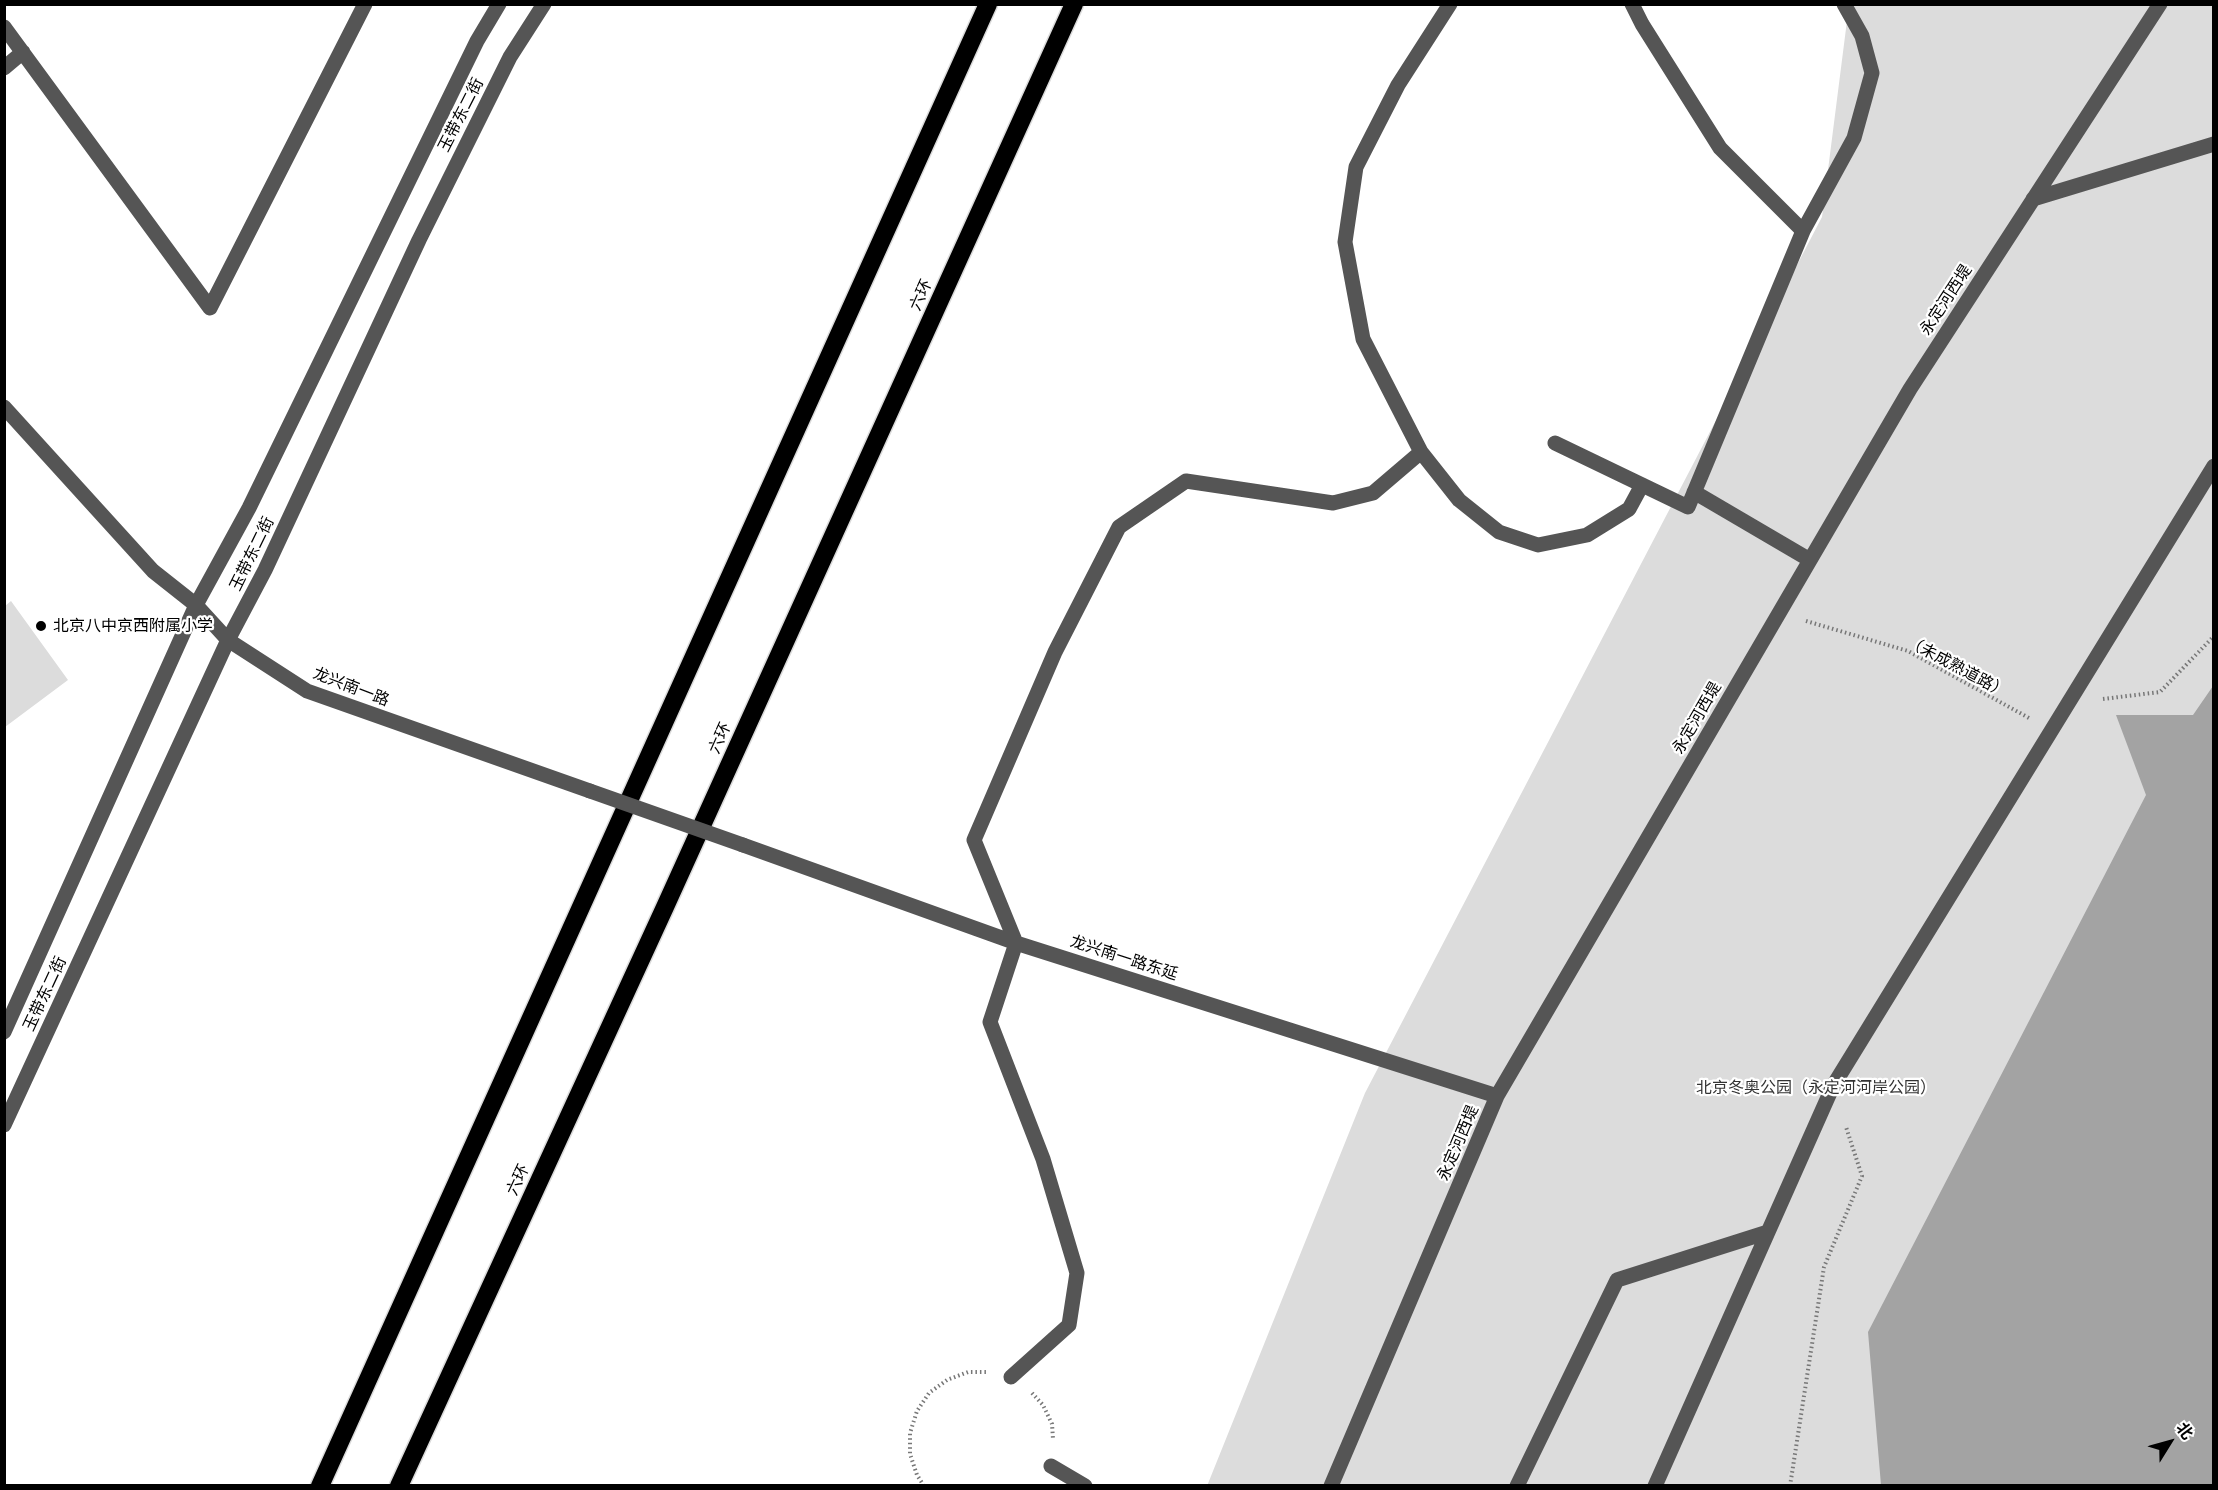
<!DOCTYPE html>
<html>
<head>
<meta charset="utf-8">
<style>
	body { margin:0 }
	#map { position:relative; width:2218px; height:1490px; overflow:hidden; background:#fff; font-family:"Public Sans","Noto Sans SC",sans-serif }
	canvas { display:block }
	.frame { position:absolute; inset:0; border:6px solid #000; pointer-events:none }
	.north { position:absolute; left:2140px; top:1412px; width:60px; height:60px; -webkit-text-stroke:4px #fff; paint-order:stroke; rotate:53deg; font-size:16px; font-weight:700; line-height:24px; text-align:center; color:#000 }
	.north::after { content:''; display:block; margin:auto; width:21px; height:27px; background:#000; clip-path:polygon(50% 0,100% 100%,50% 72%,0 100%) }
</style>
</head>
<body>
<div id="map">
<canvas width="2218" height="1490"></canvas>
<div class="frame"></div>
<div class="north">北</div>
</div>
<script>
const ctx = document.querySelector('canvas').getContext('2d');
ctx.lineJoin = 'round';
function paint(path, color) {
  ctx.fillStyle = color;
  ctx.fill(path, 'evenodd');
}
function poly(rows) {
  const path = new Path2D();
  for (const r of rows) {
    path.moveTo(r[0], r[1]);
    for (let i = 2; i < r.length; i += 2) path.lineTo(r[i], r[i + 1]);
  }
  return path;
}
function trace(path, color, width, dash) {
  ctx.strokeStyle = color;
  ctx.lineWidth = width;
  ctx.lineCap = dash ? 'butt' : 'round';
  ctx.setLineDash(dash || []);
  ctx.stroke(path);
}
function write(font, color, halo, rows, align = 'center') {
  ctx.font = font + ' "Public Sans","Noto Sans SC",sans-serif';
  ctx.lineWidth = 4.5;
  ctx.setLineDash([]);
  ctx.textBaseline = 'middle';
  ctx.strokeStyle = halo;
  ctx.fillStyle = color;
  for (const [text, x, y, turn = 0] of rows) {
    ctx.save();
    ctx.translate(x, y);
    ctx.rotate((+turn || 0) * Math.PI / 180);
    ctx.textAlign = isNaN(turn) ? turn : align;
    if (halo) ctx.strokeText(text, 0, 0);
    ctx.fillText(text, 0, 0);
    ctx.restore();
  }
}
paint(poly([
	[1849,5,2213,5,2213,1485,1207,1486,1365,1093,1822,217],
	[11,601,68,680,5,727,5,606]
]), '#dcdcdc');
paint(poly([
	[2213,686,2213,1485,1881,1485,1868,1332,2146,795,2116,715,2193,715]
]), '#a3a3a3');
const highway = poly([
	[320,1486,988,4],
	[399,1486,665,907,1074,4]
]);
trace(highway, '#dbdbdb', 21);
trace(poly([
	[1806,621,1908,651,2029,718],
	[2103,699,2160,692,2214,636],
	[1032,1393,1043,1405,1052,1424,1053,1439],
	[924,1486,917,1475,910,1454,910,1433,917,1411,929,1393,947,1380,968,1372,986,1372],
	[1790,1486,1824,1267,1862,1176,1846,1127]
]), '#777', 4, [1.5, 3]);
trace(poly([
	[1450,4,1398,85,1356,167,1345,242,1363,339,1421,452,1459,500,1499,532,1538,545,1587,535,1629,509,1642,485],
	[4,27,210,308,365,4],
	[4,68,23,52],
	[2033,199,2214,144],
	[1803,231,1854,138,1872,73,1862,36,1844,4],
	[4,407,153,571,196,605,228,640,307,691,590,791],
	[1555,443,1688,507,1803,231,1720,148,1642,24,1632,4],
	[1694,492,1810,560],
	[743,845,1016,943,1497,1096],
	[4,1032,196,605,249,508,477,41,499,4],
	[4,1125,228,640,265,570,419,240,510,57,544,4],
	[1011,1377,1069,1325,1077,1273,1043,1159,990,1022,1016,943,974,840,1055,652,1119,527,1186,481,1333,503,1373,493,1421,452],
	[1051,1466,1085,1486],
	[1331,1486,1497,1096,1910,389,2160,4],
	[1517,1486,1617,1280,1768,1232],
	[1655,1486,1833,1086,2214,466]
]), '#555', 15);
trace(highway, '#000', 18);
trace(poly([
	[590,791,743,845]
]), '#555', 15);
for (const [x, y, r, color] of [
	[41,626,6,"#000"]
]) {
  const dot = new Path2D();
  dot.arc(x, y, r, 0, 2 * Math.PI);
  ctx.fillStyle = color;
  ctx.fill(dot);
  trace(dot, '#fff', 2);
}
write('16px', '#000', '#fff', [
	["玉带东二街",461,115,-63],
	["六环",921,295,-66],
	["永定河西堤",1946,300,-57],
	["玉带东二街",252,554,-64],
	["（未成熟道路）",1957,667,28],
	["龙兴南一路",351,687,21],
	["永定河西堤",1697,718,-60],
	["六环",720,738,-66],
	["龙兴南一路东延",1124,958,18],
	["玉带东二街",45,994,-65],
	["永定河西堤",1458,1143,-67],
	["六环",518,1180,-65]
]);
write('16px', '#000', '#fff', [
	["北京八中京西附属小学",53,626]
], 'left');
write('16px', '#333', '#fff', [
	["北京冬奥公园（永定河河岸公园）",1816,1088]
]);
</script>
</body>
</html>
